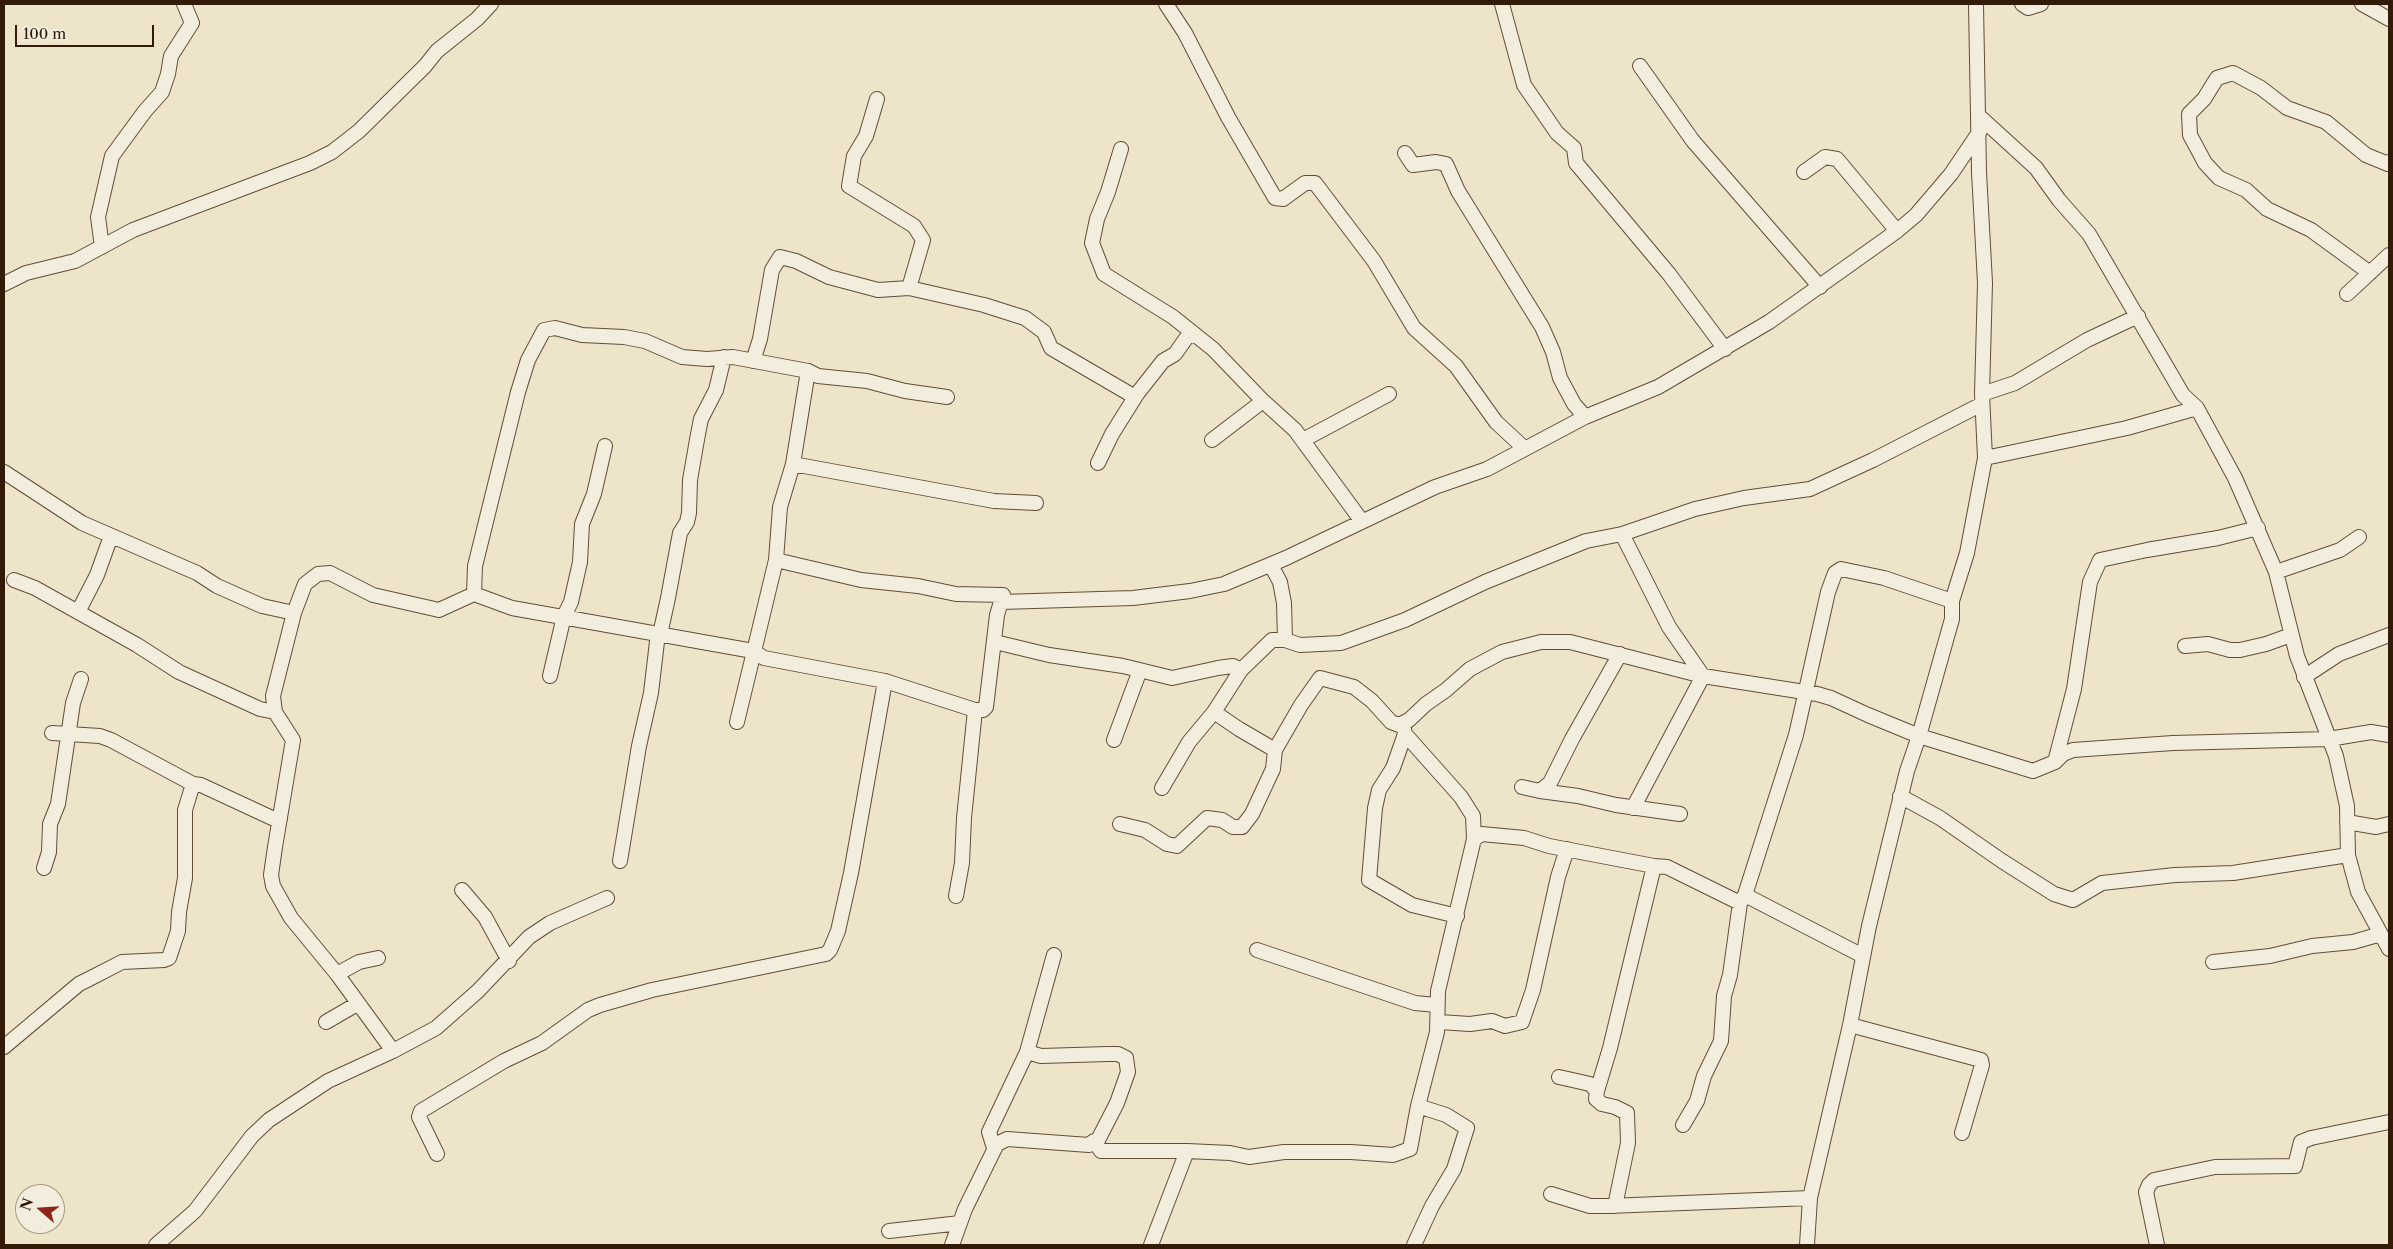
<!DOCTYPE html>
<html>
<head>
<meta charset="utf-8">
<style>
	body { margin:0 }
	#map { position:relative; width:2393px; height:1249px; overflow:hidden; background:#ede4ca; font-family:"Libre Caslon Text",serif }
	canvas { display:block }
	.frame { position:absolute; inset:0; border:5px solid #321b09; pointer-events:none }
	.north { position:absolute; left:15px; top:1184px; width:50px; height:50px; box-sizing:border-box; background:#f3eddd; border:1px solid #a69988; border-radius:50%; rotate:289deg; font-size:14px; font-weight:700; line-height:20px; text-align:center; color:#321b09 }
	.north::after { content:''; display:block; margin:auto; width:18px; height:22px; background:#8f2418; clip-path:polygon(50% 0,100% 100%,50% 72%,0 100%) }
	.scale { position:absolute; left:15px; top:25px; width:139px; height:22px; box-sizing:border-box; border:2px solid #321b09; border-top:0; padding-left:6px; font-size:15px; line-height:18px; white-space:nowrap; color:#321b09; -webkit-text-stroke:4px #f3eddd; paint-order:stroke }
</style>
</head>
<body>
<div id="map">
<canvas width="2393" height="1249"></canvas>
<div class="frame"></div>
<div class="north">N</div>
<div class="scale">100 m</div>
</div>
<script>
const ctx = document.querySelector('canvas').getContext('2d');
ctx.lineJoin = 'round';
function poly(rows) {
  const path = new Path2D();
  for (const r of rows) {
    path.moveTo(r[0], r[1]);
    for (let i = 2; i < r.length; i += 2) path.lineTo(r[i], r[i + 1]);
  }
  return path;
}
function trace(path, color, width, dash) {
  ctx.strokeStyle = color;
  ctx.lineWidth = width;
  ctx.lineCap = dash ? 'butt' : 'round';
  ctx.setLineDash(dash || []);
  ctx.stroke(path);
}
const minor = poly([
	[1166,4,1185,33,1228,117,1275,198,1283,199,1305,183,1315,183,1374,261,1414,328,1456,366,1496,422,1524,448],
	[1502,4,1524,85,1557,133,1574,148,1576,163,1669,274,1725,349],
	[2022,4,2028,8,2041,4],
	[2362,4,2389,19],
	[1640,66,1693,141,1820,287],
	[1980,117,2036,168,2059,200,2089,234,2183,395,2197,408,2235,478,2276,572,2297,656,2336,756,2347,806,2348,855,2358,892,2389,949],
	[1121,149,1108,192,1097,219,1092,243,1104,274,1173,317,1213,349,1263,401,1295,430,1361,520],
	[1405,153,1413,165,1436,162,1446,164,1458,191,1542,327,1553,352,1560,378,1574,404,1585,417],
	[1804,172,1825,157,1837,159,1897,231],
	[102,247,98,217,112,156,145,111,162,92,168,74,171,56,192,23,184,4],
	[2370,273,2311,230,2267,209,2246,190,2219,178,2205,163,2190,135,2189,114,2204,99,2217,78,2233,73,2261,88,2287,108,2326,122,2366,155,2388,164,2389,162],
	[4,284,26,273,75,261,133,230,310,163,332,152,359,131,425,66,437,51,477,19,491,4],
	[909,288,984,305,1025,318,1044,332,1051,348,1135,397],
	[2347,294,2389,255],
	[753,361,760,339,772,270,780,257,796,261,829,277,878,290,909,288,923,240,914,226,849,186,854,156,866,136,877,99],
	[808,371,733,357,707,359,682,357,645,341,624,337,582,335,555,328,544,330,528,360,518,392,475,566,474,594,512,608,753,651,764,658,885,681,975,710,983,710,986,707,997,615,1003,595],
	[1982,394,2015,383,2087,340,2138,316],
	[1212,440,1263,401],
	[1303,440,1389,394],
	[1985,458,2127,428,2197,408],
	[1098,463,1112,434,1137,394,1163,361,1175,354,1187,337,1194,334],
	[793,464,994,501,1036,503],
	[4,472,82,523,197,573,217,586,262,606,294,613],
	[1622,534,1669,627,1703,676,1633,808],
	[776,560,780,507,793,464,808,371,818,376,867,381,905,391,947,397],
	[1268,566,1273,569,1280,582,1284,603,1285,640],
	[2276,572,2340,550,2359,537],
	[14,580,35,588,137,645,179,672,260,709,275,712],
	[1003,595,1001,602,1133,598,1190,591,1224,584,1286,558,1435,487,1487,469,1585,417,1658,387,1769,322,1897,231,1916,215,1951,174,1980,131],
	[78,612,97,575,111,536],
	[995,642,1049,655,1123,666,1172,678,1218,668,1233,666,1241,670,1272,640,1285,640,1300,645,1341,643,1405,620,1485,582,1586,541,1622,534,1695,509,1744,498,1810,489,1873,460,1982,404],
	[2185,646,2208,644,2230,650,2240,650,2266,644,2291,635],
	[1241,670,1214,712,1239,729,1275,750],
	[550,676,564,616,571,602,580,562,582,524,594,494,605,446],
	[2304,677,2339,654,2389,635],
	[737,722,776,560,861,580,918,586,956,594,1003,595],
	[1404,729,1405,734,1393,768,1379,790,1375,808,1369,880,1412,905,1457,916],
	[52,733,100,736,111,740,193,784,201,785,272,818,280,819],
	[1114,740,1140,670],
	[2055,762,2074,689,2090,582,2100,560,2147,550,2218,538,2258,528],
	[1522,787,1540,791,1550,783,1572,739,1620,654],
	[1162,788,1189,742,1214,712],
	[1540,791,1578,796,1616,805,1680,814],
	[1900,796,1940,818,2002,861,2054,894,2073,900,2102,883,2175,875,2233,873,2348,855],
	[2347,822,2376,827,2389,824],
	[1120,824,1145,830,1167,844,1177,846,1207,818,1222,820,1233,827,1242,827,1252,814,1273,769,1275,750,1301,705,1320,678,1354,687,1372,701,1391,722,1399,725,1409,720,1426,704,1446,690,1470,669,1502,652,1541,642,1570,642,1703,676,1817,694,1831,698,1868,715,1919,736,2033,771,2055,762,2063,754,2073,750,2173,743,2329,739,2371,732,2389,735],
	[1474,839,1482,834,1524,838,1549,846,1654,866],
	[620,861,639,746,651,693,658,633,661,630,668,598,680,533,687,522,689,513,690,480,698,434,701,419,716,390,724,357],
	[44,868,49,852,50,824,58,804,73,703,81,679],
	[462,890,485,917,509,961],
	[1745,895,1863,956],
	[956,896,962,863,964,818,975,710],
	[1257,950,1415,1003,1437,1005],
	[1054,955,1027,1052,1041,1056,1108,1054,1118,1054,1126,1058,1128,1072,1117,1103,1098,1140,1094,1141,1101,1151,1187,1151,1230,1153,1249,1157,1284,1152,1351,1152,1393,1155,1410,1149,1418,1106,1437,1032,1438,991,1474,839,1473,816,1461,797,1405,734],
	[2213,962,2270,956,2312,946,2353,942,2381,934],
	[337,974,359,962,378,958],
	[326,1022,357,1004],
	[1439,1022,1470,1024,1492,1021,1505,1026,1522,1022,1533,990,1558,877,1567,849],
	[1850,1025,1981,1060,1982,1065,1962,1133],
	[4,1047,79,984,89,979,122,962,164,960,169,958,178,931,179,912,185,878,185,810,193,784],
	[393,1051,337,974,291,918,273,886,271,875,275,847,293,740,275,712,273,696,294,613,305,584,318,574,330,573,373,595,439,610,474,594],
	[1559,1077,1590,1084,1597,1091],
	[1683,1125,1697,1101,1704,1076,1721,1041,1724,996,1730,975,1740,903,1745,895,1796,735,1828,592,1835,573,1841,569,1884,578,1952,601],
	[994,1148,989,1132,1027,1052],
	[437,1154,419,1117,421,1111,504,1061,542,1043,588,1010,600,1005,652,990,826,954,830,950,838,931,851,873,885,681],
	[1551,1194,1590,1206,1608,1206,1810,1198],
	[1615,1206,1628,1143,1627,1113,1615,1107,1602,1104,1596,1099,1597,1091,1610,1048,1654,866,1667,867,1740,903],
	[889,1231,960,1223],
	[156,1245,195,1211,252,1136,269,1120,328,1081,393,1051,436,1028,478,991,529,937,550,923,607,898],
	[952,1245,965,1209,997,1144,1007,1139,1089,1145,1094,1141],
	[1151,1245,1187,1151],
	[1414,1245,1432,1206,1454,1169,1467,1128,1446,1115,1418,1106],
	[1807,1245,1810,1198,1850,1025,1869,926,1907,771,1919,736,1952,619,1952,601,1967,553,1985,458,1982,394,1985,283,1979,172,1976,4],
	[2157,1245,2146,1192,2149,1185,2154,1180,2215,1167,2295,1166,2301,1142,2311,1138,2389,1122]
]);
trace(minor, '#614d39', 16);
trace(minor, '#f3eddd', 14);
</script>
</body>
</html>
